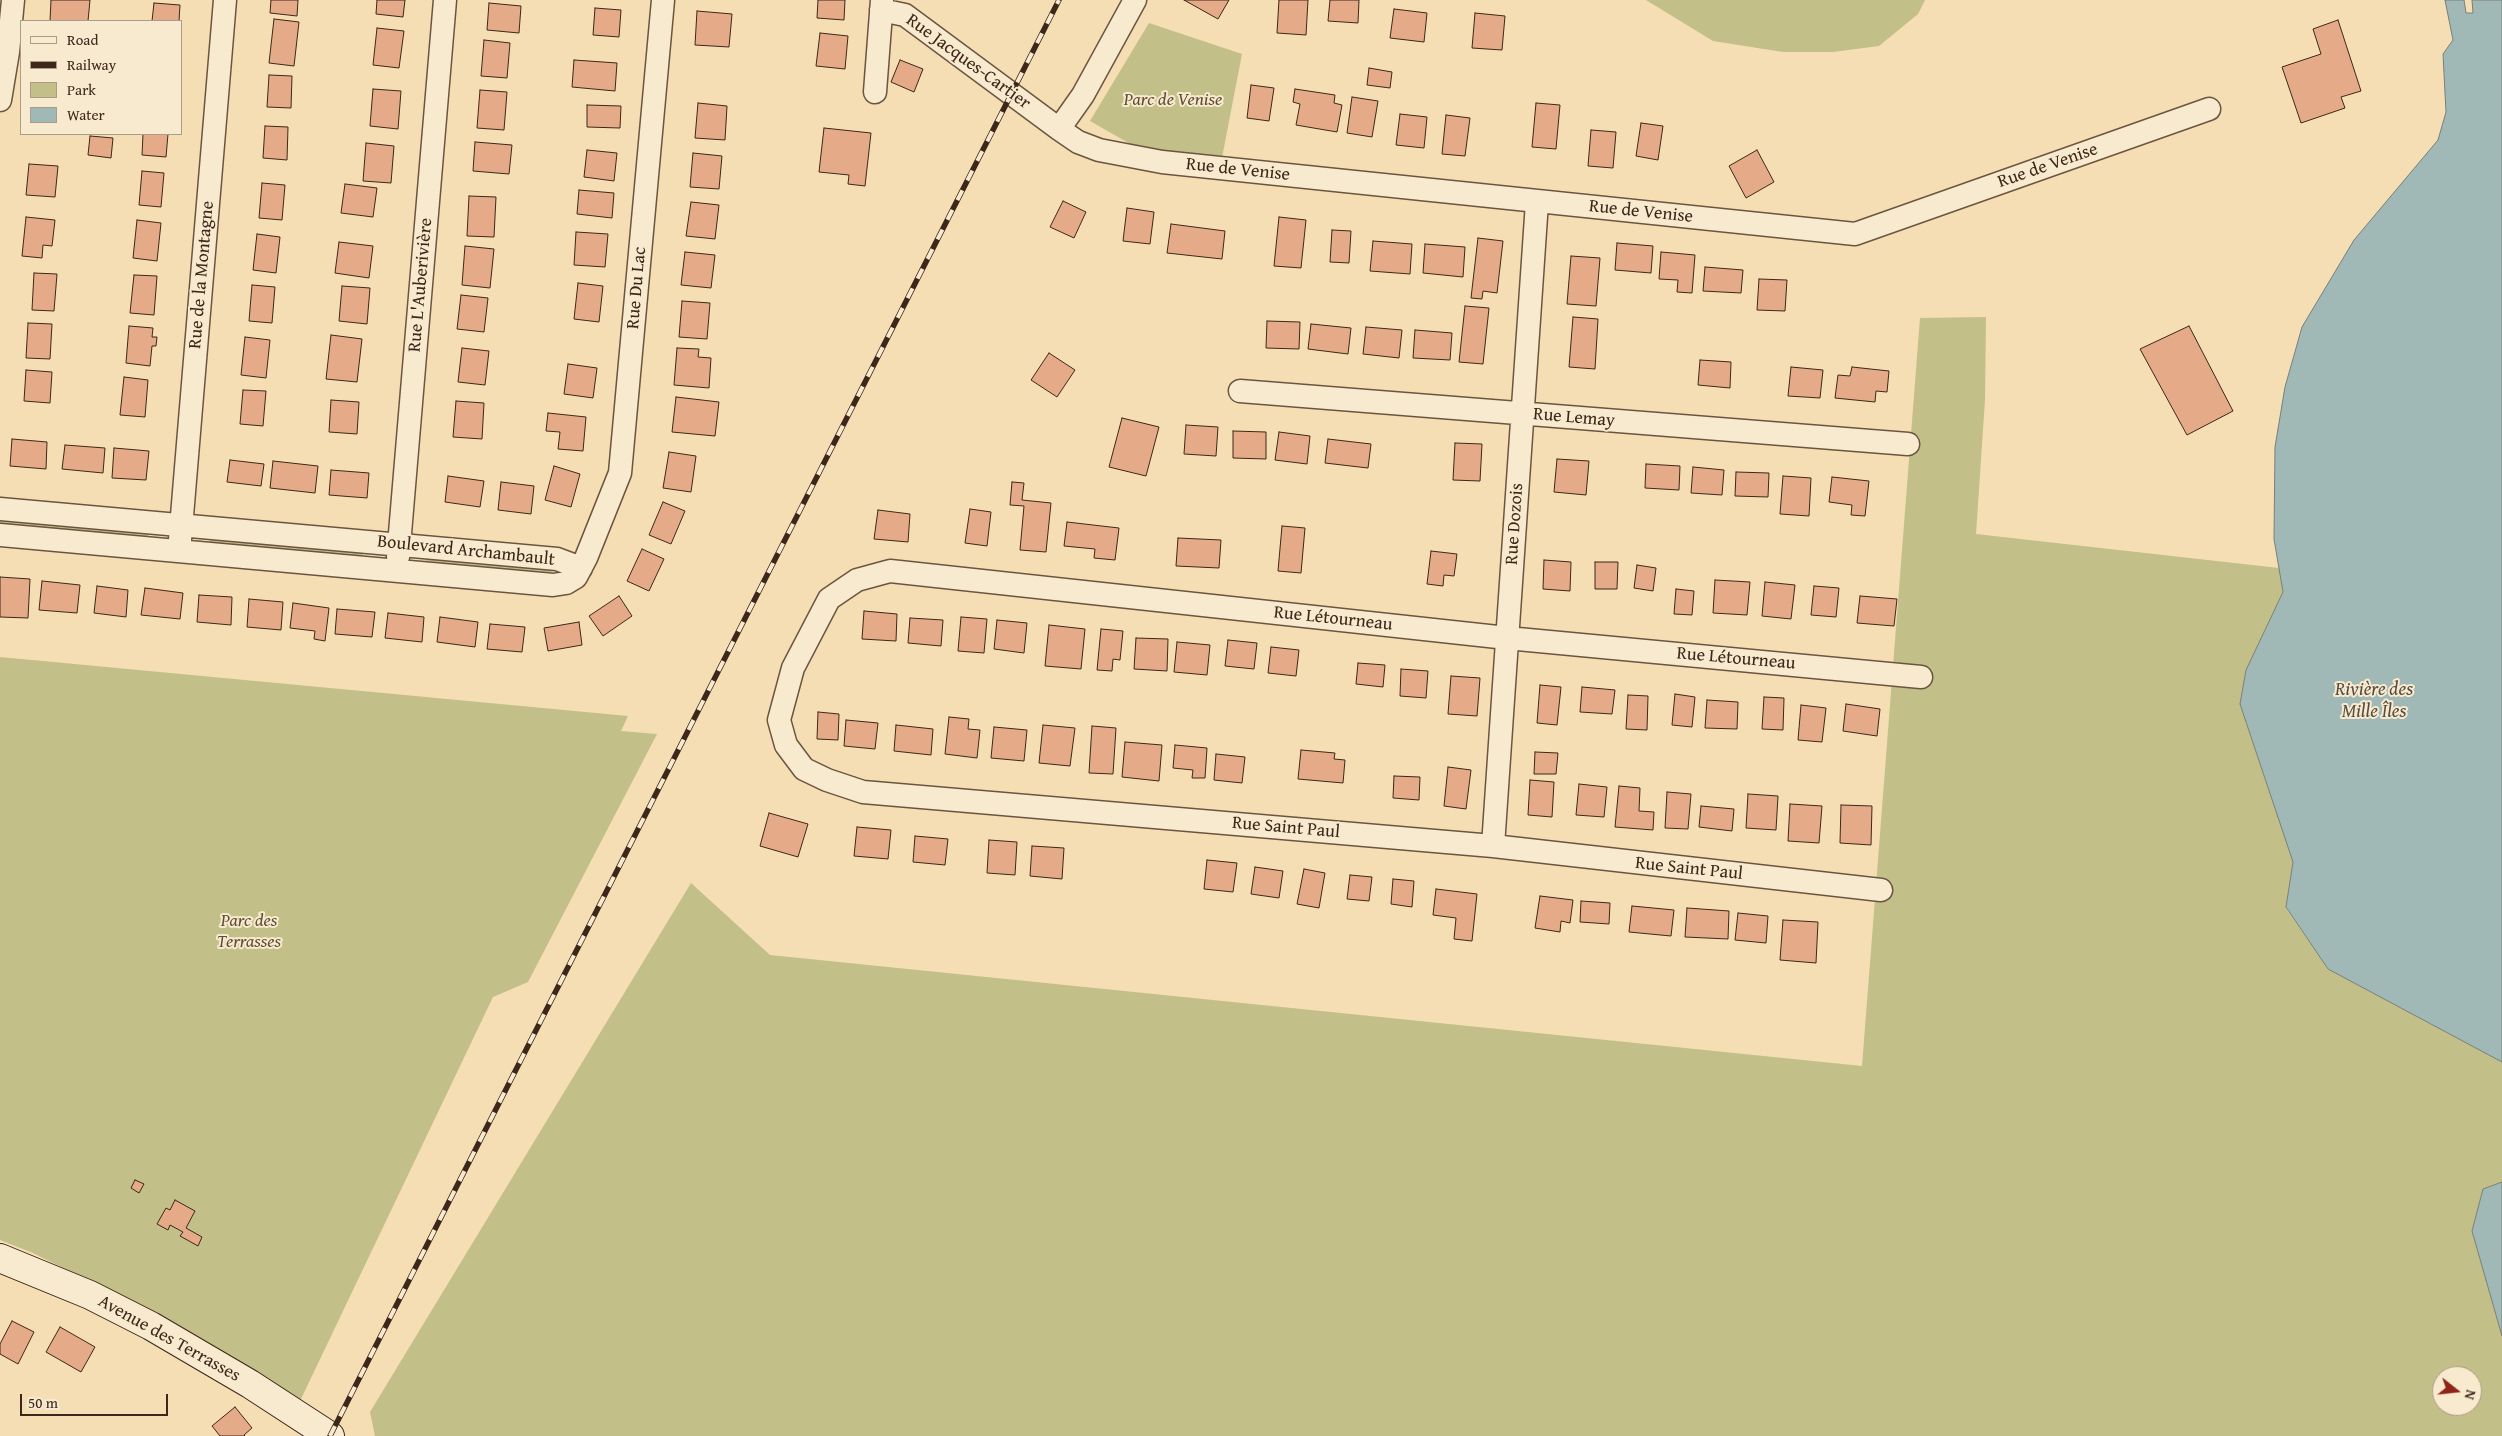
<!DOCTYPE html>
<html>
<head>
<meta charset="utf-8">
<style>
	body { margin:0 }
	#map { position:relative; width:2502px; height:1436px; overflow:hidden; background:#f5deb3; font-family:"Gentium Book Plus",serif }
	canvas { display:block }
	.legend { position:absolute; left:20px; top:20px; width:162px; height:115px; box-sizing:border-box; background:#f8eace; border:1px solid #ad9c86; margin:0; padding:6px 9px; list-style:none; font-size:15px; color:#3d271a }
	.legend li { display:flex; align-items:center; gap:10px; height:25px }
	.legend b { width:25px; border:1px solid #ad9c86 }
	.north { position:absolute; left:2432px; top:1366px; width:50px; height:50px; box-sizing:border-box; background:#f8eace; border:1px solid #ad9c86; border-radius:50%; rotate:106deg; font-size:14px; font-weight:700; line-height:20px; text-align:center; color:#3d271a }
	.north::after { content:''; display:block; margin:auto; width:18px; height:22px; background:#8f2418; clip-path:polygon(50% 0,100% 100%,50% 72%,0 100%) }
	.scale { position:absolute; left:20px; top:1394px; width:148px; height:22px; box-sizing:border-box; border:2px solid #3d271a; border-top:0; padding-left:6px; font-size:15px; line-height:18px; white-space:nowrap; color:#3d271a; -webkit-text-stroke:4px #f8eace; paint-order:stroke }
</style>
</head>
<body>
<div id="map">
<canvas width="2502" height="1436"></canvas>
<ul class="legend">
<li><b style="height:6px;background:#f8eace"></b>Road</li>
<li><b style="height:6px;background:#3d271a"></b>Railway</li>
<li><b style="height:14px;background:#c3bf88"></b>Park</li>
<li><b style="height:14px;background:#a0b9b7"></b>Water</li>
</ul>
<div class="north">N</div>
<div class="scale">50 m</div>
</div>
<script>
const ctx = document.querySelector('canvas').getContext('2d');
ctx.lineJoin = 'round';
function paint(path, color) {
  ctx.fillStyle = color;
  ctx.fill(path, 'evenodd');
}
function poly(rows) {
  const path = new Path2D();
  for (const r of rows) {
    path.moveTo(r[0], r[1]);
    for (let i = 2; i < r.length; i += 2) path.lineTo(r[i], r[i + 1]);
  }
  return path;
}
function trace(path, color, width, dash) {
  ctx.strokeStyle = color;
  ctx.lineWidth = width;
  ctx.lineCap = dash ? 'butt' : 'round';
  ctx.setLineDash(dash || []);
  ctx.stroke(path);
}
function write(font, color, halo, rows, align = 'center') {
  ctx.font = font + ' "Gentium Book Plus",serif';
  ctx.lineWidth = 4;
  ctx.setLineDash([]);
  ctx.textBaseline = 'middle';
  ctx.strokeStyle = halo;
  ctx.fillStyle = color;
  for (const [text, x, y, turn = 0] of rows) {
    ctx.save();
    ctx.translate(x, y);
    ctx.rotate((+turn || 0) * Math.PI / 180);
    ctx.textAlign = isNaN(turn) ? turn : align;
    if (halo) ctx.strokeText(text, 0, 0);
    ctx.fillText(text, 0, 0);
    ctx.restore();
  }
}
paint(poly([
	[1646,0,1925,0,1918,14,1879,46,1833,52,1783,52,1713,41],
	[1149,23,1242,54,1220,168,1162,162,1090,121],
	[1986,317,1985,400,1976,534,2279,568,2283,592,2246,670,2240,704,2293,862,2286,908,2328,969,2502,1062,2502,1182,2483,1189,2472,1231,2502,1336,2502,1436,375,1436,370,1412,691,883,770,955,1862,1066,1920,318],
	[2442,1376,2472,1376,2472,1406,2442,1406],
	[0,518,149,532,148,538,0,525],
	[210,537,363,552,363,558,210,544],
	[426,557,552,568,551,575,425,564],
	[0,657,628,716,621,731,657,734,528,982,493,997,300,1401,123,1298,33,1253,0,1240]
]), '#c3bf88');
const water = poly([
	[2445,0,2464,0,2466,13,2473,13,2472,0,2502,0,2502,1062,2328,969,2286,907,2293,862,2240,704,2246,670,2283,592,2274,539,2275,447,2285,387,2302,327,2354,240,2438,140,2446,112,2443,54,2453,40,2445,0],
	[2502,1182,2502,1336,2472,1231,2483,1189,2502,1182]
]);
paint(water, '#a0b9b7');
trace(water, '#787f78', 1);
const building = poly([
	[51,0,90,0,88,21,50,21,51,0],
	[271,0,298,0,297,16,270,13,271,0],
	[377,0,405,0,403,17,376,14,377,0],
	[818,0,845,0,844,20,817,18,818,0],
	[1184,0,1229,0,1218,19,1184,0],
	[1279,0,1308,0,1306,35,1277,33,1279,0],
	[1330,0,1359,0,1358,23,1328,21,1330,0],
	[154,3,180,5,179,21,152,21,154,3],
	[489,3,521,6,519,33,487,30,489,3],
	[595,8,621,10,619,37,593,35,595,8],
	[1394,9,1427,13,1424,42,1390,38,1394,9],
	[697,11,732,14,729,47,695,45,697,11],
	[1475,13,1505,16,1502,50,1472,48,1475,13],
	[274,19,299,22,294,66,269,63,274,19],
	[2338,20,2361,91,2341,97,2345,108,2301,123,2282,67,2321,54,2313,29,2338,20],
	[377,28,404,31,399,68,373,65,377,28],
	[820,33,848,36,845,69,816,66,820,33],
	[484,40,510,43,507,78,481,76,484,40],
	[574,60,617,63,615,91,572,87,574,60],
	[900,60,923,69,914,92,891,82,900,60],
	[1369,68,1392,72,1390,88,1367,85,1369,68],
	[269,75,292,76,291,108,267,107,269,75],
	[1251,85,1274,88,1269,121,1247,118,1251,85],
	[373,89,401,91,398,129,370,126,373,89],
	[1295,89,1335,95,1334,103,1342,105,1337,132,1296,125,1300,104,1293,102,1295,89],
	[480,90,507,92,504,130,477,128,480,90],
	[1352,97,1378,101,1372,137,1347,133,1352,97],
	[698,103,727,106,725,140,695,138,698,103],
	[1536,103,1560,105,1556,149,1532,147,1536,103],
	[587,105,621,106,620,128,587,127,587,105],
	[1400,114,1427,117,1424,148,1396,145,1400,114],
	[1446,115,1470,118,1465,156,1442,154,1446,115],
	[1641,123,1663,126,1658,160,1636,156,1641,123],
	[265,126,288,127,287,160,263,158,265,126],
	[824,128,871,133,865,186,848,184,849,175,819,172,824,128],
	[1591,130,1616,132,1613,168,1588,166,1591,130],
	[143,134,168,134,166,157,142,155,143,134],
	[90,136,113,138,111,158,88,155,90,136],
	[475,142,512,145,509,174,473,171,475,142],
	[366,143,394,146,391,183,363,181,366,143],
	[587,150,617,153,614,181,584,177,587,150],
	[1757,150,1774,182,1746,198,1729,166,1757,150],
	[693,153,722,156,719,189,690,187,693,153],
	[29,164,58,166,55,197,26,195,29,164],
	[142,171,164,173,161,207,139,205,142,171],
	[262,183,285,185,282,220,259,218,262,183],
	[345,184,377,188,373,217,341,213,345,184],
	[579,190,614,193,612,218,577,214,579,190],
	[469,196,496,197,494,237,467,236,469,196],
	[1063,201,1086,212,1074,238,1050,227,1063,201],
	[691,202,719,205,715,239,686,236,691,202],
	[1127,208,1154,212,1150,244,1123,241,1127,208],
	[26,217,55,220,52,246,43,245,42,258,22,256,26,217],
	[1279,217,1306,220,1301,268,1274,266,1279,217],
	[137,220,161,223,157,261,133,258,137,220],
	[1171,224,1225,231,1222,259,1167,253,1171,224],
	[1332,230,1351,231,1349,263,1330,262,1332,230],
	[576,232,608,234,605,267,574,265,576,232],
	[257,234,280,237,276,273,253,270,257,234],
	[1478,238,1503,241,1497,293,1483,291,1482,299,1471,298,1478,238],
	[1373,241,1412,244,1410,274,1370,271,1373,241],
	[339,242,373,246,369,278,335,273,339,242],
	[1617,243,1653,246,1651,273,1615,270,1617,243],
	[1425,244,1465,247,1463,277,1423,273,1425,244],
	[465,246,494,249,490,288,462,285,465,246],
	[685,252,715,255,711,288,681,285,685,252],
	[1661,252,1695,255,1692,293,1677,292,1678,280,1659,279,1661,252],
	[1571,256,1600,258,1596,306,1567,304,1571,256],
	[1705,267,1743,270,1741,293,1703,291,1705,267],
	[34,273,57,274,54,311,32,310,34,273],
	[134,275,157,276,154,315,130,313,134,275],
	[1759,279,1787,280,1785,311,1757,310,1759,279],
	[578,283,603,286,599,322,574,319,578,283],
	[252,285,275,287,272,323,249,321,252,285],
	[342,286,370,288,367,324,339,321,342,286],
	[461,295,488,298,484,332,457,329,461,295],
	[682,301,710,303,707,339,679,337,682,301],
	[1465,306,1489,308,1483,364,1459,362,1465,306],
	[1573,317,1598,319,1595,369,1569,367,1573,317],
	[1267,321,1300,322,1299,349,1266,348,1267,321],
	[28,323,52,324,50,359,26,358,28,323],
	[1311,324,1351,328,1348,354,1308,349,1311,324],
	[129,326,153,328,152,337,157,337,156,346,152,346,150,366,126,363,129,326],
	[2189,326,2233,411,2187,435,2140,349,2189,326],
	[1366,327,1402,330,1399,358,1363,354,1366,327],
	[1415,330,1452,333,1450,360,1413,358,1415,330],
	[331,335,362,339,357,382,326,379,331,335],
	[245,337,270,340,266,378,241,375,245,337],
	[462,348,489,351,485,385,458,382,462,348],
	[677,348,699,349,698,357,711,358,709,388,674,385,677,348],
	[1049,353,1075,370,1057,397,1031,380,1049,353],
	[1700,360,1731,362,1730,388,1698,385,1700,360],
	[568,364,597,368,593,398,564,394,568,364],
	[1791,367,1823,370,1820,398,1788,396,1791,367],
	[1852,367,1889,371,1887,392,1876,391,1875,402,1835,398,1838,375,1850,376,1852,367],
	[26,370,52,372,50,403,24,401,26,370],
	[124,377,148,380,145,417,120,415,124,377],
	[243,390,266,391,263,426,240,424,243,390],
	[676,397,719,402,715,436,672,432,676,397],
	[331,400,359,402,357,434,329,432,331,400],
	[456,401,484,403,482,439,453,437,456,401],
	[548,413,586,417,583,451,558,449,560,432,546,431,548,413],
	[1122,418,1159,427,1146,476,1109,467,1122,418],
	[1186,425,1218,427,1216,456,1184,454,1186,425],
	[1233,431,1266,432,1266,459,1233,458,1233,431],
	[1279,432,1310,436,1307,464,1275,460,1279,432],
	[12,439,47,442,46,469,10,466,12,439],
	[1328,439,1371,444,1368,468,1325,463,1328,439],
	[1455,443,1482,444,1480,481,1453,480,1455,443],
	[65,445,105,448,103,473,62,469,65,445],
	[114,448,149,451,146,480,112,478,114,448],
	[669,452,696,456,691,492,663,488,669,452],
	[1557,459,1589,461,1586,495,1554,492,1557,459],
	[230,460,264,464,261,486,227,482,230,460],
	[273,461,318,466,315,493,270,488,273,461],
	[1646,464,1680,466,1679,490,1645,488,1646,464],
	[554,466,580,474,571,507,545,500,554,466],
	[1693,467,1724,470,1722,495,1691,493,1693,467],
	[331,470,369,473,367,498,329,495,331,470],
	[1736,472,1769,473,1768,497,1735,496,1736,472],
	[448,476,484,481,480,507,445,502,448,476],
	[1783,476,1811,478,1809,516,1780,514,1783,476],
	[1832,477,1869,481,1865,516,1851,515,1852,505,1829,502,1832,477],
	[501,482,534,486,531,514,498,510,501,482],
	[1012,482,1024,483,1022,500,1051,503,1046,552,1020,550,1024,506,1010,505,1012,482],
	[663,502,685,511,671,544,649,535,663,502],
	[970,509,991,512,987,546,965,543,970,509],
	[878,510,910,514,908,542,874,539,878,510],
	[1067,522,1119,528,1115,560,1094,558,1095,549,1064,546,1067,522],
	[1282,526,1305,528,1301,573,1278,571,1282,526],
	[1178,538,1221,540,1219,568,1176,566,1178,538],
	[642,549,664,559,649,591,627,581,642,549],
	[1431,551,1457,554,1454,576,1444,575,1443,586,1427,584,1431,551],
	[1544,560,1571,562,1570,591,1543,589,1544,560],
	[1595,562,1618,562,1617,589,1595,589,1595,562],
	[1637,565,1656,568,1653,591,1634,588,1637,565],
	[0,577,30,579,28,618,0,617,0,577],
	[1715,580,1750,582,1747,615,1713,613,1715,580],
	[42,581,80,585,77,613,39,610,42,581],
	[1765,582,1795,585,1791,619,1762,616,1765,582],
	[97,586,128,590,126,617,94,613,97,586],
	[1814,586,1839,588,1836,617,1811,615,1814,586],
	[145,588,183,593,180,619,141,615,145,588],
	[1676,589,1694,591,1692,615,1674,614,1676,589],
	[199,595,232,597,231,625,197,622,199,595],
	[619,596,632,616,603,636,589,616,619,596],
	[1860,596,1897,599,1894,626,1857,623,1860,596],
	[249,599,283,602,281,630,247,627,249,599],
	[293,603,329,608,325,641,314,639,315,631,290,628,293,603],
	[337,609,375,612,372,637,335,634,337,609],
	[864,611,897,614,896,641,862,639,864,611],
	[388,613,424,617,422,642,385,638,388,613],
	[440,617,478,622,475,647,437,642,440,617],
	[961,617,987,619,984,653,958,651,961,617],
	[910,618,943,620,941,646,908,643,910,618],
	[997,620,1027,623,1024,653,994,649,997,620],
	[579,622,582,645,548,651,544,628,579,622],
	[490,624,525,627,522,652,487,649,490,624],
	[1049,625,1085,629,1081,669,1045,666,1049,625],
	[1101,629,1123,631,1120,660,1113,659,1112,671,1097,670,1101,629],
	[1136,638,1168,639,1167,671,1134,669,1136,638],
	[1228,640,1257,643,1254,669,1225,666,1228,640],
	[1177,642,1210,645,1207,675,1174,672,1177,642],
	[1271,647,1299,650,1296,676,1268,673,1271,647],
	[1358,663,1385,665,1383,687,1356,684,1358,663],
	[1401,669,1428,671,1426,698,1400,696,1401,669],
	[1451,676,1480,678,1477,716,1448,714,1451,676],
	[1540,685,1561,687,1557,725,1537,723,1540,685],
	[1582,687,1615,690,1612,714,1580,712,1582,687],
	[1675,694,1695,697,1692,727,1672,725,1675,694],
	[1628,695,1648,696,1647,730,1626,729,1628,695],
	[1764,697,1784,698,1783,730,1762,729,1764,697],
	[1707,700,1738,702,1737,729,1705,728,1707,700],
	[1846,704,1880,709,1877,736,1843,731,1846,704],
	[1801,705,1826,708,1822,742,1798,740,1801,705],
	[818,712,839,714,838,740,817,739,818,712],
	[949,717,969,719,968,729,980,730,977,758,945,754,949,717],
	[846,720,878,723,875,749,844,746,846,720],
	[896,725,933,729,931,755,894,751,896,725],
	[1043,725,1075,728,1070,766,1039,763,1043,725],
	[1092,726,1116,728,1113,774,1089,773,1092,726],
	[994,727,1027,730,1024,761,991,758,994,727],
	[1125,742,1162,745,1159,781,1122,777,1125,742],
	[1175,745,1207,748,1205,778,1192,778,1193,770,1173,768,1175,745],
	[1301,750,1335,753,1334,759,1345,760,1343,783,1298,779,1301,750],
	[1535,752,1558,753,1556,774,1534,774,1535,752],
	[1216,754,1245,757,1242,783,1214,780,1216,754],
	[1448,767,1471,770,1466,809,1444,806,1448,767],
	[1394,776,1420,777,1419,800,1393,798,1394,776],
	[1530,780,1554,782,1552,817,1528,815,1530,780],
	[1579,784,1607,787,1604,817,1576,815,1579,784],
	[1619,786,1640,788,1639,811,1654,812,1653,830,1615,827,1619,786],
	[1667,792,1691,794,1688,829,1665,828,1667,792],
	[1748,794,1778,796,1776,830,1746,828,1748,794],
	[1790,804,1822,806,1819,843,1788,841,1790,804],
	[1841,805,1872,806,1871,845,1840,843,1841,805],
	[1701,806,1734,809,1732,831,1699,827,1701,806],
	[769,813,808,824,798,857,760,846,769,813],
	[857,827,891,830,888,859,854,856,857,827],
	[915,836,948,839,945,865,913,862,915,836],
	[989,840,1017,842,1015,875,987,873,989,840],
	[1032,846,1064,848,1062,879,1030,876,1032,846],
	[1207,860,1237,863,1233,892,1204,889,1207,860],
	[1255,867,1283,871,1279,898,1251,894,1255,867],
	[1304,869,1325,873,1319,908,1297,904,1304,869],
	[1350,875,1372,877,1369,901,1347,899,1350,875],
	[1393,879,1414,881,1412,907,1391,904,1393,879],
	[1436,889,1477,894,1472,941,1454,939,1456,918,1433,915,1436,889],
	[1540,896,1573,900,1570,923,1561,921,1560,932,1535,928,1540,896],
	[1581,901,1610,903,1609,924,1580,922,1581,901],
	[1632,906,1674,910,1671,936,1629,932,1632,906],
	[1687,908,1729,911,1728,939,1685,937,1687,908],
	[1738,913,1768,916,1766,943,1735,940,1738,913],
	[1783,920,1818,922,1816,963,1780,960,1783,920],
	[135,1180,144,1184,139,1193,131,1188,135,1180],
	[175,1200,195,1211,186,1228,202,1237,198,1246,180,1236,183,1232,170,1225,168,1230,157,1224,166,1208,170,1210,175,1200],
	[12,1321,34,1332,18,1364,0,1354,0,1344,12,1321],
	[60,1327,95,1347,81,1372,46,1352,60,1327],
	[235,1407,252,1428,244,1435,245,1436,220,1436,212,1426,235,1407]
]);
paint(building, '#e5ab88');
trace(building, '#3d271a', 1);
const street = poly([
	[881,10,905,15,1059,129,1078,142,1099,150,1162,162,1855,234,2209,109],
	[875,92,882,0],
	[0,100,8,52,13,0],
	[1059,129,1083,95,1135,0],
	[1240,391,1908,444],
	[0,509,557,559,581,568],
	[0,535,553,585,566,583,576,577,586,558,620,473,663,0],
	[180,540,225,0],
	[398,557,445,0],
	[1493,846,1537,202],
	[1881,890,1493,846,863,792,827,780,804,769,786,745,779,720,793,668,829,599,857,580,890,571,1507,638,1921,677]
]);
const secondary = poly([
	[0,1258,90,1295,151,1326,250,1384,330,1436]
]);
trace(street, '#6b5540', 25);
trace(secondary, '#3d271a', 30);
trace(street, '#f8eace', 22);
trace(secondary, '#f8eace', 28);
const rail = poly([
	[330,1436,1059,0]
]);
trace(rail, '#3d271a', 5.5);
trace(rail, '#f8eace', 4, [11]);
write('18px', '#3d271a', '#f8eace', [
	["Rue Jacques-Cartier",968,62,36],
	["Rue de Venise",2048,166,-19],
	["Rue de Venise",1238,170,6],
	["Rue de Venise",1641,212,6],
	["Rue de la Montagne",202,275,-85],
	["Rue L'Auberivière",421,285,-85],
	["Rue Du Lac",637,288,-85],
	["Rue Lemay",1574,418,5],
	["Rue Dozois",1515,524,-86],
	["Boulevard Archambault",466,551,6],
	["Rue Létourneau",1333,619,6],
	["Rue Létourneau",1736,659,5],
	["Rue Saint Paul",1286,828,5],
	["Rue Saint Paul",1689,869,6],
	["Avenue des Terrasses",169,1339,29]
]);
write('italic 18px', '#5e4d36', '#f8eace', [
	["Parc de Venise",1173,100],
	["Parc des",249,921],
	["Terrasses",249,942]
]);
write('italic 19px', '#564c41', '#f8eace', [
	["Rivière des",2374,690],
	["Mille Îles",2374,712]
]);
</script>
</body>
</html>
